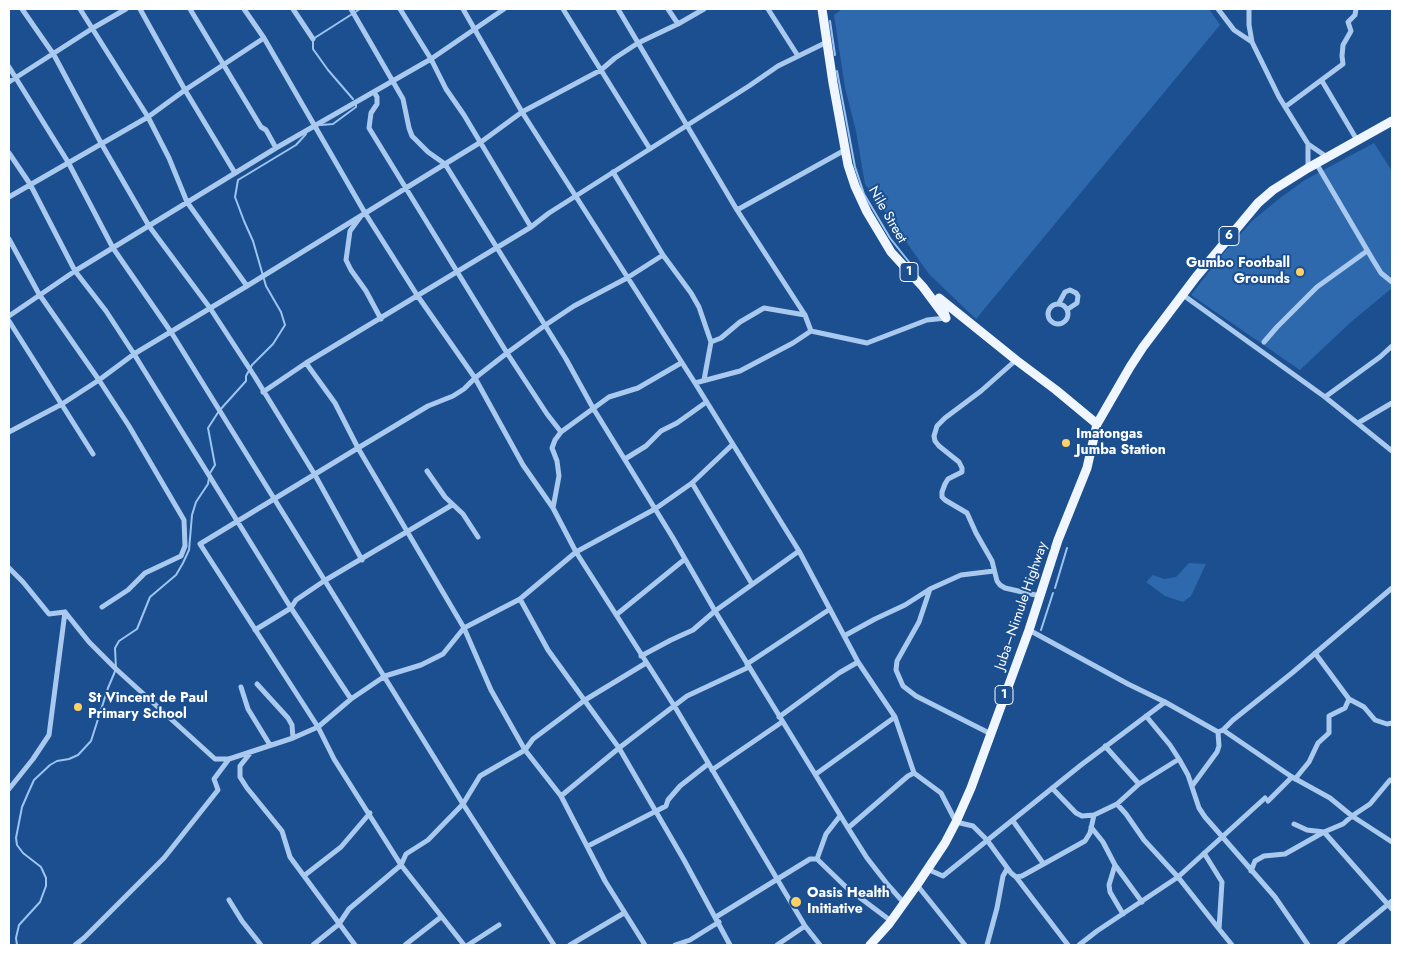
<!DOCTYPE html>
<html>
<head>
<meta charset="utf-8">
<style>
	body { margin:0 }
	#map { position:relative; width:1401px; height:954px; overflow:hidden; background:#1b4f8f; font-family:Jost,sans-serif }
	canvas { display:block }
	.frame { position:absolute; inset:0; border:10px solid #fff; pointer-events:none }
</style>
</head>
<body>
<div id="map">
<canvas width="1401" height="954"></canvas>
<div class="frame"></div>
</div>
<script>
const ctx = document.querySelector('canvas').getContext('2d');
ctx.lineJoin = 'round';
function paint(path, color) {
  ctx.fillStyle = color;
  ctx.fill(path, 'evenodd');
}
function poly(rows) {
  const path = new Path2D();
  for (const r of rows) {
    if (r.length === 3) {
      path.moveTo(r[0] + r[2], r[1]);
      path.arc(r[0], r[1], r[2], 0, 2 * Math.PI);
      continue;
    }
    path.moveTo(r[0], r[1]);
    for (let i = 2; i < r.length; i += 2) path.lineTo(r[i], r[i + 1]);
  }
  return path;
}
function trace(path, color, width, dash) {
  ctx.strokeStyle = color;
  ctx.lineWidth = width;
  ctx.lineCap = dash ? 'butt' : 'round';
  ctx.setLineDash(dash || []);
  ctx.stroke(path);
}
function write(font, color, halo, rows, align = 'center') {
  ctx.font = font + ' Jost,sans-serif';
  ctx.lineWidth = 4;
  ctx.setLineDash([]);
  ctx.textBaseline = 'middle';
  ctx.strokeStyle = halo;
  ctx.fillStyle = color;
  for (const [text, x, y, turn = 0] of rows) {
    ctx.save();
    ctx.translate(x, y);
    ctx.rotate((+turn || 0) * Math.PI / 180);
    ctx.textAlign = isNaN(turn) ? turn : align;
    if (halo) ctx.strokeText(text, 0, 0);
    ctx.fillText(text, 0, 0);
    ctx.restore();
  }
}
paint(poly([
	[842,9,1209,9,1220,25,976,319,929,274,865,184,856,131,845,88,834,15],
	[1374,143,1392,171,1392,288,1351,322,1300,370,1191,295,1221,256,1252,221,1280,198,1305,180],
	[1189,563,1206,564,1191,596,1183,602,1165,596,1146,582,1153,575,1164,579,1176,577]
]), '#2e69ad');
trace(poly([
	[830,21,835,55],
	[837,71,855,167,864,194,890,238,913,267],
	[353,99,328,70,313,49,313,39,360,9],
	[321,125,333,124,356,107,356,105],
	[210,473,215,465,208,428,219,411,246,381,246,376,252,365,273,344,285,325,281,312,266,286,253,241,244,221,235,197,238,180,296,145,306,134],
	[1055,588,1067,548],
	[1041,630,1053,593],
	[17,945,16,938,19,925,40,902,46,886,46,878,41,867,23,853,17,845,16,838,22,807,29,791,34,780,50,765,57,761,69,759,78,755,91,741,108,688,116,669,115,648,119,641,137,629,150,597,176,575,183,563,189,550,192,515,196,502,208,484,209,478]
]), '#9cc4f0', 2);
trace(poly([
	[22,9,54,55,101,143,149,226,210,308,255,377,315,475,362,560],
	[80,9,148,117,169,158,187,202,247,286],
	[140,9,185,90,235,173],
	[190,9,261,127,266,130,276,148],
	[244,9,264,38],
	[293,9,313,39],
	[351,9,403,99,409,128,412,136,428,152,445,164,566,359,593,408,673,538,715,611,848,828,867,858,888,885,904,903],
	[400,9,431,59,446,89,464,115,531,227],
	[463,9,522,112,695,383],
	[563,9,650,149],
	[618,9,737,210,805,315,811,331,867,343,927,320,946,318],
	[668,9,678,24],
	[768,9,798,56],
	[1218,9,1234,30,1252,42],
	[1249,9,1249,25,1252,42,1279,97,1308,144,1308,168],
	[9,67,68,162,113,248,171,332,463,804,554,945],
	[1322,81,1357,140],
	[9,82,93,28,126,9],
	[374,92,377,97,377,104,371,113,369,128,507,353,547,414,561,432],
	[1285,107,1343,64,1342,56,1343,45,1351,31,1348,22,1355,15,1356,9],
	[1308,144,1327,157],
	[9,153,30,184,75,271,106,311,134,354,291,608,351,699],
	[1316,163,1373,260,1381,273,1392,282],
	[613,172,663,255,691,293,699,307,711,342,704,380],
	[9,197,148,117,185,90,264,38,365,213,417,295,475,378,523,465,553,508,576,552,675,707,805,926,820,945],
	[737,210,845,150],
	[361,216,350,231,346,260,351,270,366,291,381,319],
	[9,239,39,294,99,380,129,426,184,520,185,546,181,556,145,573,128,590,102,607],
	[1183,295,1325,397,1392,451],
	[1059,303,1065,292,1070,290,1076,293,1078,296,1077,303,1068,309],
	[1058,314,10],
	[9,316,75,271,276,148,431,59,504,9],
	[9,321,93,454],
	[811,331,793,343,740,371,695,383,799,551,858,662,895,717,914,773,941,793,956,822,973,826,987,840,1011,873,1016,877,1022,876,1085,841,1090,833,1094,815],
	[711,342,721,338,740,322,764,308,805,315],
	[1264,342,1277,327,1317,287,1367,251],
	[1016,360,981,391,945,418,937,426,934,436,935,441,939,446,959,462,962,468,962,472,948,479,945,484,942,492,942,497,945,500,967,513,976,533,992,561,997,581,1000,585,1005,588,1040,596],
	[306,363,335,403,358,448,428,406,453,396,464,389,475,378,507,353,544,326,574,306,627,278,663,255],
	[263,392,306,363,531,227,549,213,749,86,778,66,827,42],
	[1325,397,1380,357,1392,346],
	[1358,423,1392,403],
	[9,432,62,404,99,380,134,354,247,286,445,164,481,142,522,112,601,70,615,58,638,43,678,24,704,9],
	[625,459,646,446,661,431,677,423,705,403],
	[427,471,445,497,463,514,478,537],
	[692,483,752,584],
	[553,508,559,476,557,461,552,448,555,440,561,432,609,397,638,388,681,363],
	[9,568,23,582,49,614,65,612],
	[930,589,919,622,897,661,896,670,903,686,916,696,991,734],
	[520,599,548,650,619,748,684,860,730,945],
	[65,612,89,642,116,669,215,759,229,759,293,738,318,727,351,699,385,676,421,665,443,654,464,628,358,448,200,544,318,727,334,759,401,865,464,945],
	[616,615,685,559],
	[255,630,291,608,296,600,324,581,452,505],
	[1029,630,1128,684,1165,702,1218,732,1223,730,1233,720,1292,673,1392,588],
	[844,636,875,619,905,605,930,589,961,575,994,571],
	[1315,653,1349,699,1364,707,1375,720,1387,724,1392,723],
	[641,656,671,640,693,630,715,611,799,551],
	[747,664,830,609],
	[257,684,288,718,292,725,293,738],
	[241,687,248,709,270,745],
	[1146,716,1170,745,1179,759,1188,775,1199,808,1205,817,1275,897,1308,945],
	[779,717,839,673,858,662],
	[1223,730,1292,777,1330,798,1352,816,1392,842],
	[1105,746,1139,784],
	[251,752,240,766,240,777,247,788,282,831,290,857,355,945],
	[712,770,782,722],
	[816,774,895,717],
	[1295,779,1309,762,1318,743,1329,733,1329,716,1345,708,1349,699],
	[1392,780,1390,780,1370,804,1352,816,1343,824,1324,832,1392,909],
	[1192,786,1217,752,1219,746,1218,732],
	[1052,788,1076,813,1082,816,1094,815,1117,804,1139,784,1179,759],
	[9,789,33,759,49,735,65,612],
	[561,796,619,748,687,696,749,667],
	[1268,801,1292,777],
	[1117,804,1126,814,1144,840,1178,877,1219,929],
	[1013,821,1043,863],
	[1091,827,1103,842,1115,865,1142,902],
	[848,828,908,776,914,773],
	[588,846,666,806,668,800,680,786,708,764],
	[1204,853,1222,882,1219,929,1232,945],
	[817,859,826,834,840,816],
	[1115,865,1109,885,1110,892,1123,914],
	[927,869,943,876,1081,765,1165,702],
	[1251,871,1255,861,1264,856,1285,854,1324,832,1307,830,1294,824],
	[305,875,341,847,370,813],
	[1016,877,1068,945],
	[917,885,965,945],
	[229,900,242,921,261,945],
	[716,917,810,859,817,859,847,888,891,921],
	[75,945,84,938,164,858,218,790,214,779,229,759],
	[313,945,339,924,349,909,401,865,406,854,428,840,463,804,480,776,525,750,533,739,585,700,646,663],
	[405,945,441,917],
	[468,945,499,925],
	[570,945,624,913],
	[645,945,605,881,561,796,525,750,491,690,464,628,520,599,576,552,655,509,692,483,732,445],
	[675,945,690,940,719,922],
	[777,945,805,926],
	[987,945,997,908,1003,876,1007,869],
	[1079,945,1097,931,1178,877,1265,798],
	[1339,945,1392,901]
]), '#a9c9ee', 5);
trace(poly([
	[822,9,833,83,848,165,855,186,867,212,891,252,923,287,946,318,939,298,1016,360,1056,390,1097,424],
	[870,945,889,924,917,885,945,843,956,822,971,788,1029,630,1058,540,1087,468,1097,424,1130,367,1143,347,1196,277,1258,203,1273,190,1308,168,1392,121]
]), '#f0f6ff', 9);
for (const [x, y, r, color] of [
	[1300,272,5,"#ffd166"],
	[1066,443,5,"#ffd166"],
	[78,707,5,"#ffd166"],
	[796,902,6,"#ffd166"]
]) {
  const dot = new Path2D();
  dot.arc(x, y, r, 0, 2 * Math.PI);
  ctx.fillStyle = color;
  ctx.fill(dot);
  trace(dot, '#1b4f8f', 2);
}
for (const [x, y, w] of [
	[1229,236,20],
	[909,272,18],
	[1004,695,18]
]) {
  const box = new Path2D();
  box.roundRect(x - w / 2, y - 9.5, w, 19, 4);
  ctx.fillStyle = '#1b4f8f';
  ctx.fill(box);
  trace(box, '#fff', 1);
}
write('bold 12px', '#fff', null, [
	["6",1229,236],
	["1",909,272],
	["1",1004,695]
]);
write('14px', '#fff', '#1b4f8f', [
	["Nile Street",887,215,60],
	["Juba–Nimule Highway",1022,606,-71]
]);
write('bold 14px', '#fff', '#1b4f8f', [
	["Gumbo Football",1290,264,"right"],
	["Grounds",1290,280,"right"],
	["Imatongas",1076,435],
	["Jumba Station",1076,451],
	["St Vincent de Paul",88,699],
	["Primary School",88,715],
	["Oasis Health",807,894],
	["Initiative",807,910]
], 'left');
</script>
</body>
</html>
